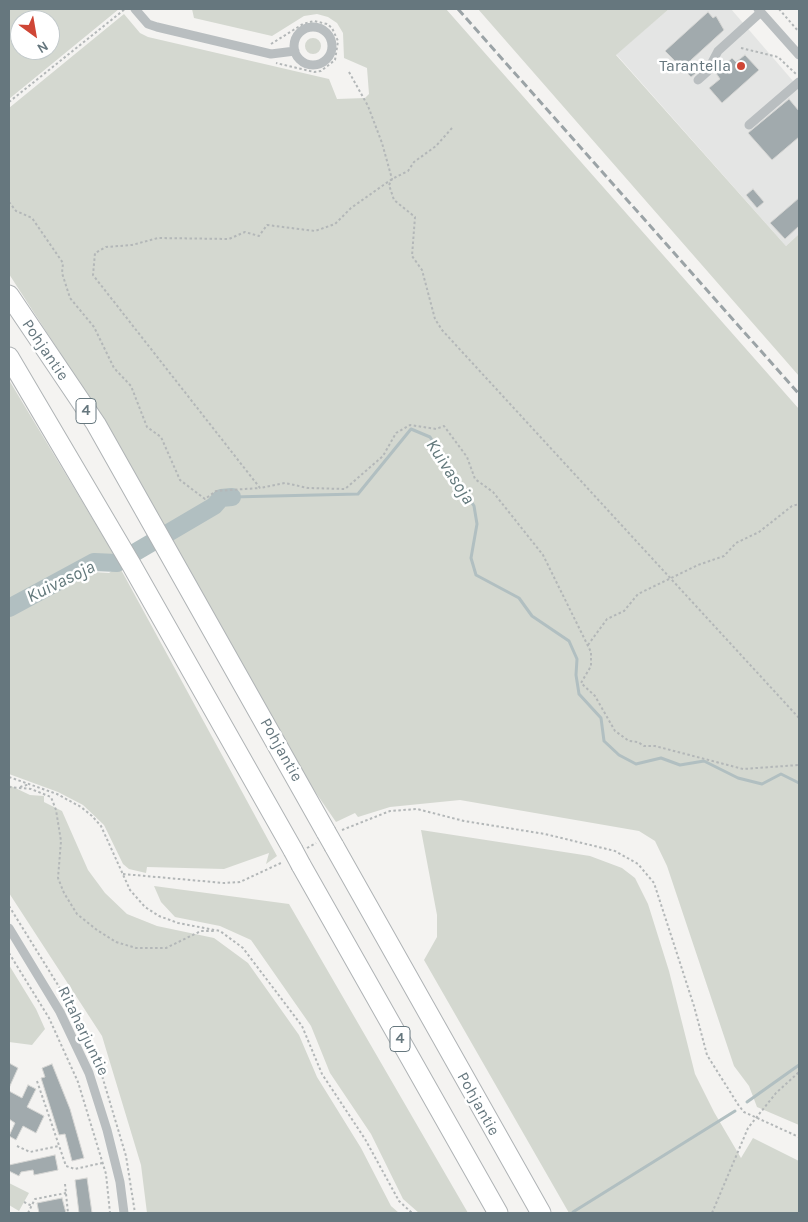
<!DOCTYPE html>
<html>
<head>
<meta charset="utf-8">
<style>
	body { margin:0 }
	#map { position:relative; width:808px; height:1222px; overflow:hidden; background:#f4f3f1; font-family:Karla,sans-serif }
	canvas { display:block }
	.frame { position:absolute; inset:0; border:10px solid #66777e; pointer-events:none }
	.north { position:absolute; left:10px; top:10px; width:50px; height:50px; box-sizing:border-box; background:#fff; border:1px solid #c2c9cb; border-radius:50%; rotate:148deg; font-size:14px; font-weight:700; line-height:20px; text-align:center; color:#66777e }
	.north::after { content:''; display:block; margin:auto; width:18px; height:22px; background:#cf4636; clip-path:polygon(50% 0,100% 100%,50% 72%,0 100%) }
</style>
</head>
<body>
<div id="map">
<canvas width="808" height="1222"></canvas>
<div class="frame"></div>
<div class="north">N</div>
</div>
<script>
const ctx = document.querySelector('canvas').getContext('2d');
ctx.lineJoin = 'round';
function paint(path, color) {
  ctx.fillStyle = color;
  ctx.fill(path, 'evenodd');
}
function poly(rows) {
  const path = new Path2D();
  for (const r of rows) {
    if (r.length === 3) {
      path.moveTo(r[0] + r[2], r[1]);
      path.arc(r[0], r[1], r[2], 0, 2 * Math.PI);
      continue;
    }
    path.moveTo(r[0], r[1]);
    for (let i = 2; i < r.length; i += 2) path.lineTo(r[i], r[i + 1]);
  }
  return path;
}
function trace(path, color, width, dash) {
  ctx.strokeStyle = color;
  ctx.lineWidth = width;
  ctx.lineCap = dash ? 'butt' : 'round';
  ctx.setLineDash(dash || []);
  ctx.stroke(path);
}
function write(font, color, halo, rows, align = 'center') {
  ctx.font = font + ' Karla,sans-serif';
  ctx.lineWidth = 5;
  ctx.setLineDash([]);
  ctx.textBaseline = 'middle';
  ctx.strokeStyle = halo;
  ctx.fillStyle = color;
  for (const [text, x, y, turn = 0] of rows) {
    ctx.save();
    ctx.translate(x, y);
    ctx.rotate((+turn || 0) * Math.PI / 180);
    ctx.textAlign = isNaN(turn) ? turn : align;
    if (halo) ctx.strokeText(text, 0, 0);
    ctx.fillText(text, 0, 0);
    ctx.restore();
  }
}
paint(poly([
	[669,9,731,9,799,88,799,234,786,246,616,54]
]), '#e4e5e4');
paint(poly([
	[9,9,119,9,9,99],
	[20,20,50,20,50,50,20,50],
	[192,9,446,9,799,409,799,1125,757,1107,749,1086,734,1066,667,866,655,841,639,831,460,800,390,807,358,817,355,813,336,822,307,780,91,401,9,274,9,108,124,14,140,33,148,37,329,79,337,99,365,98,369,94,367,68,344,58,343,33,337,23,328,17,317,14,304,16,272,36,194,18],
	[478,9,669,9,616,55,786,246,799,234,799,376],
	[313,46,8],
	[9,380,115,556,108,560,93,559,57,576,61,584,91,572,109,573,119,566,277,856,266,864,269,853,224,869,147,867,146,873,129,869,123,864,104,825,83,805,58,792,9,774],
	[9,785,30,795,44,796,44,802,62,811,88,870,105,893,127,914,157,926,214,938,248,963,299,1035,317,1077,361,1148,391,1206,399,1213,147,1213,141,1165,102,1036,9,893],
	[421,830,590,856,622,868,635,878,648,904,669,971,695,1074,714,1112,741,1158,753,1138,799,1161,799,1213,569,1213,424,960,437,937,437,915],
	[154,886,289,904,468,1213,419,1213,403,1199,371,1134,330,1073,311,1026,251,940,220,926,175,917,161,902],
	[9,965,36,1009,45,1029,32,1045,9,1042],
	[9,1183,29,1193,19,1211,9,1205]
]), '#d4d8d0');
trace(poly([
	[232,497,358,494,411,429,430,437,474,506,477,524,471,558,476,575,519,598,532,616,569,641,577,659,576,675,579,694,601,718,604,741,619,755,636,764,661,758,680,765,704,761,738,778,762,784,781,774,799,783],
	[747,1102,799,1065],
	[573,1212,735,1111]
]), '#b1bfc1', 3);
trace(poly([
	[9,608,94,562,117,563,214,506,221,498,232,497]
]), '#b1bfc1', 18);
const building = poly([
	[708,12,713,18,716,16,724,30,691,60,700,70,691,77,665,51,708,12],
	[745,55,759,70,722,103,709,88,720,79,716,73,732,58,736,62,745,55],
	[789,99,799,111,799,137,772,160,748,133,789,99],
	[753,189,764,202,757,208,746,195,753,189],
	[799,198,799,226,785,239,770,223,799,198],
	[9,1063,18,1068,9,1088,9,1063],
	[52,1064,70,1109,84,1158,72,1161,65,1134,59,1135,41,1078,45,1077,42,1068,52,1064],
	[28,1085,36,1089,27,1107,44,1116,36,1133,23,1126,16,1140,9,1136,15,1123,9,1119,9,1091,22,1098,28,1085],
	[55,1155,58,1170,34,1175,33,1170,21,1172,19,1176,9,1171,9,1165,55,1155],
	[87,1178,92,1213,79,1213,75,1180,87,1178],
	[62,1198,66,1213,39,1213,37,1203,62,1198]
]);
paint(building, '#a1aaad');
trace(building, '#d5d5d3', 1);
const highway = poly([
	[9,295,96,424,326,832],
	[9,357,131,564,293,850],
	[334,846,541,1213],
	[301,865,498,1213]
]);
trace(highway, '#afb3b5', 21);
trace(poly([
	[779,9,799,32],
	[271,44,303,24,314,21,327,24,332,28,338,41,335,60,321,71,314,72,276,63],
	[741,48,778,57,796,74],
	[349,72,368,106,382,143,392,179,389,185,394,200,415,217,412,256,422,270,435,319,442,330,799,718],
	[9,102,125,9],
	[452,128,436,146,414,162,408,171,392,179,351,208,335,224,315,231,267,225,259,236,245,232,229,239,158,238,132,245,106,247,95,253,93,275,260,488,285,483,308,488,345,489,383,456,396,433,410,425,436,429,444,426,467,457,475,479,493,492,543,555,591,652,591,666,581,683,595,696,615,731,629,741,638,742,644,746,655,746,743,769,799,765],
	[9,202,16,211,32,218,63,263,62,273,70,298,94,327,114,368,131,386,147,427,161,437,180,480,205,499,216,491,260,488],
	[588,645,607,619,624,611,638,594,698,565,724,556,736,543,759,532,792,506,799,504],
	[9,777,57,794,81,807,92,816,101,826,130,890,145,907,159,916,178,923,220,931,243,948,302,1026,322,1074,365,1139,399,1201,412,1213],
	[9,787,31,789,51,797,56,810,61,841,58,878,64,893,77,914,97,930,116,942,136,948,166,948,201,931,215,931],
	[20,787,30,784],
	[342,830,390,811,417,809,464,821,545,834,615,851,638,864,654,883,694,1006,707,1055,739,1106,744,1112,799,1137],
	[307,848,316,843],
	[123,874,224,883,240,882,283,862],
	[9,906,71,1006,100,1069,126,1156,135,1213],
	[9,953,49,1018,78,1082,106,1174,110,1213],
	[37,1081,66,1166,75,1169,102,1163],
	[17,1146,30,1152,59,1146],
	[65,1184,68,1213],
	[24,1202,32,1206],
	[28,1213,35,1199,66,1193],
	[712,1213,748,1128,776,1093,799,1072]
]), '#b3b7b8', 2, [2.5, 2.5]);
trace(poly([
	[135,9,148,24,157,27,271,54,295,51],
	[758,9,799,55],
	[313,46,19],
	[698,80,707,72,718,51,761,12],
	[749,125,799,82],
	[9,928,60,1012,89,1073,107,1130,120,1182,124,1213]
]), '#b9bec0', 9);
trace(highway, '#fff', 19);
trace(poly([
	[458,9,799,394]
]), '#9ba3a6', 3, [8, 4]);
const highwayBridge = poly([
	[326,832,334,846],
	[293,850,301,865]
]);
trace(highwayBridge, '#afb3b5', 21, []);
trace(highwayBridge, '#fff', 19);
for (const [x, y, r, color] of [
	[741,66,5,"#cf4636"]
]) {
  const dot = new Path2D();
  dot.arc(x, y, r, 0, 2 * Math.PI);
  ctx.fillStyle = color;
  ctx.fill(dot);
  trace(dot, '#fff', 2);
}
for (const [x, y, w] of [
	[86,411,20],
	[400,1039,20]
]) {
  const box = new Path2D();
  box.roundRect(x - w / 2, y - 12.5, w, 25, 4);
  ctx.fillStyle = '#fff';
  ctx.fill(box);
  trace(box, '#66777e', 1);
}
write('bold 15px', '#66777e', null, [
	["4",86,411],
	["4",400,1039]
]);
write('16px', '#66777e', '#fff', [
	["Tarantella",731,66]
], 'right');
write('16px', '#66777e', '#fff', [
	["Pohjantie",45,350,56],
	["Pohjantie",281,750,61],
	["Ritaharjuntie",83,1031,64],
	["Pohjantie",478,1104,61]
]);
write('italic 18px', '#62787b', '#fff', [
	["Kuivasoja",450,472,57],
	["Kuivasoja",61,582,-26]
]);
</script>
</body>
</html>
